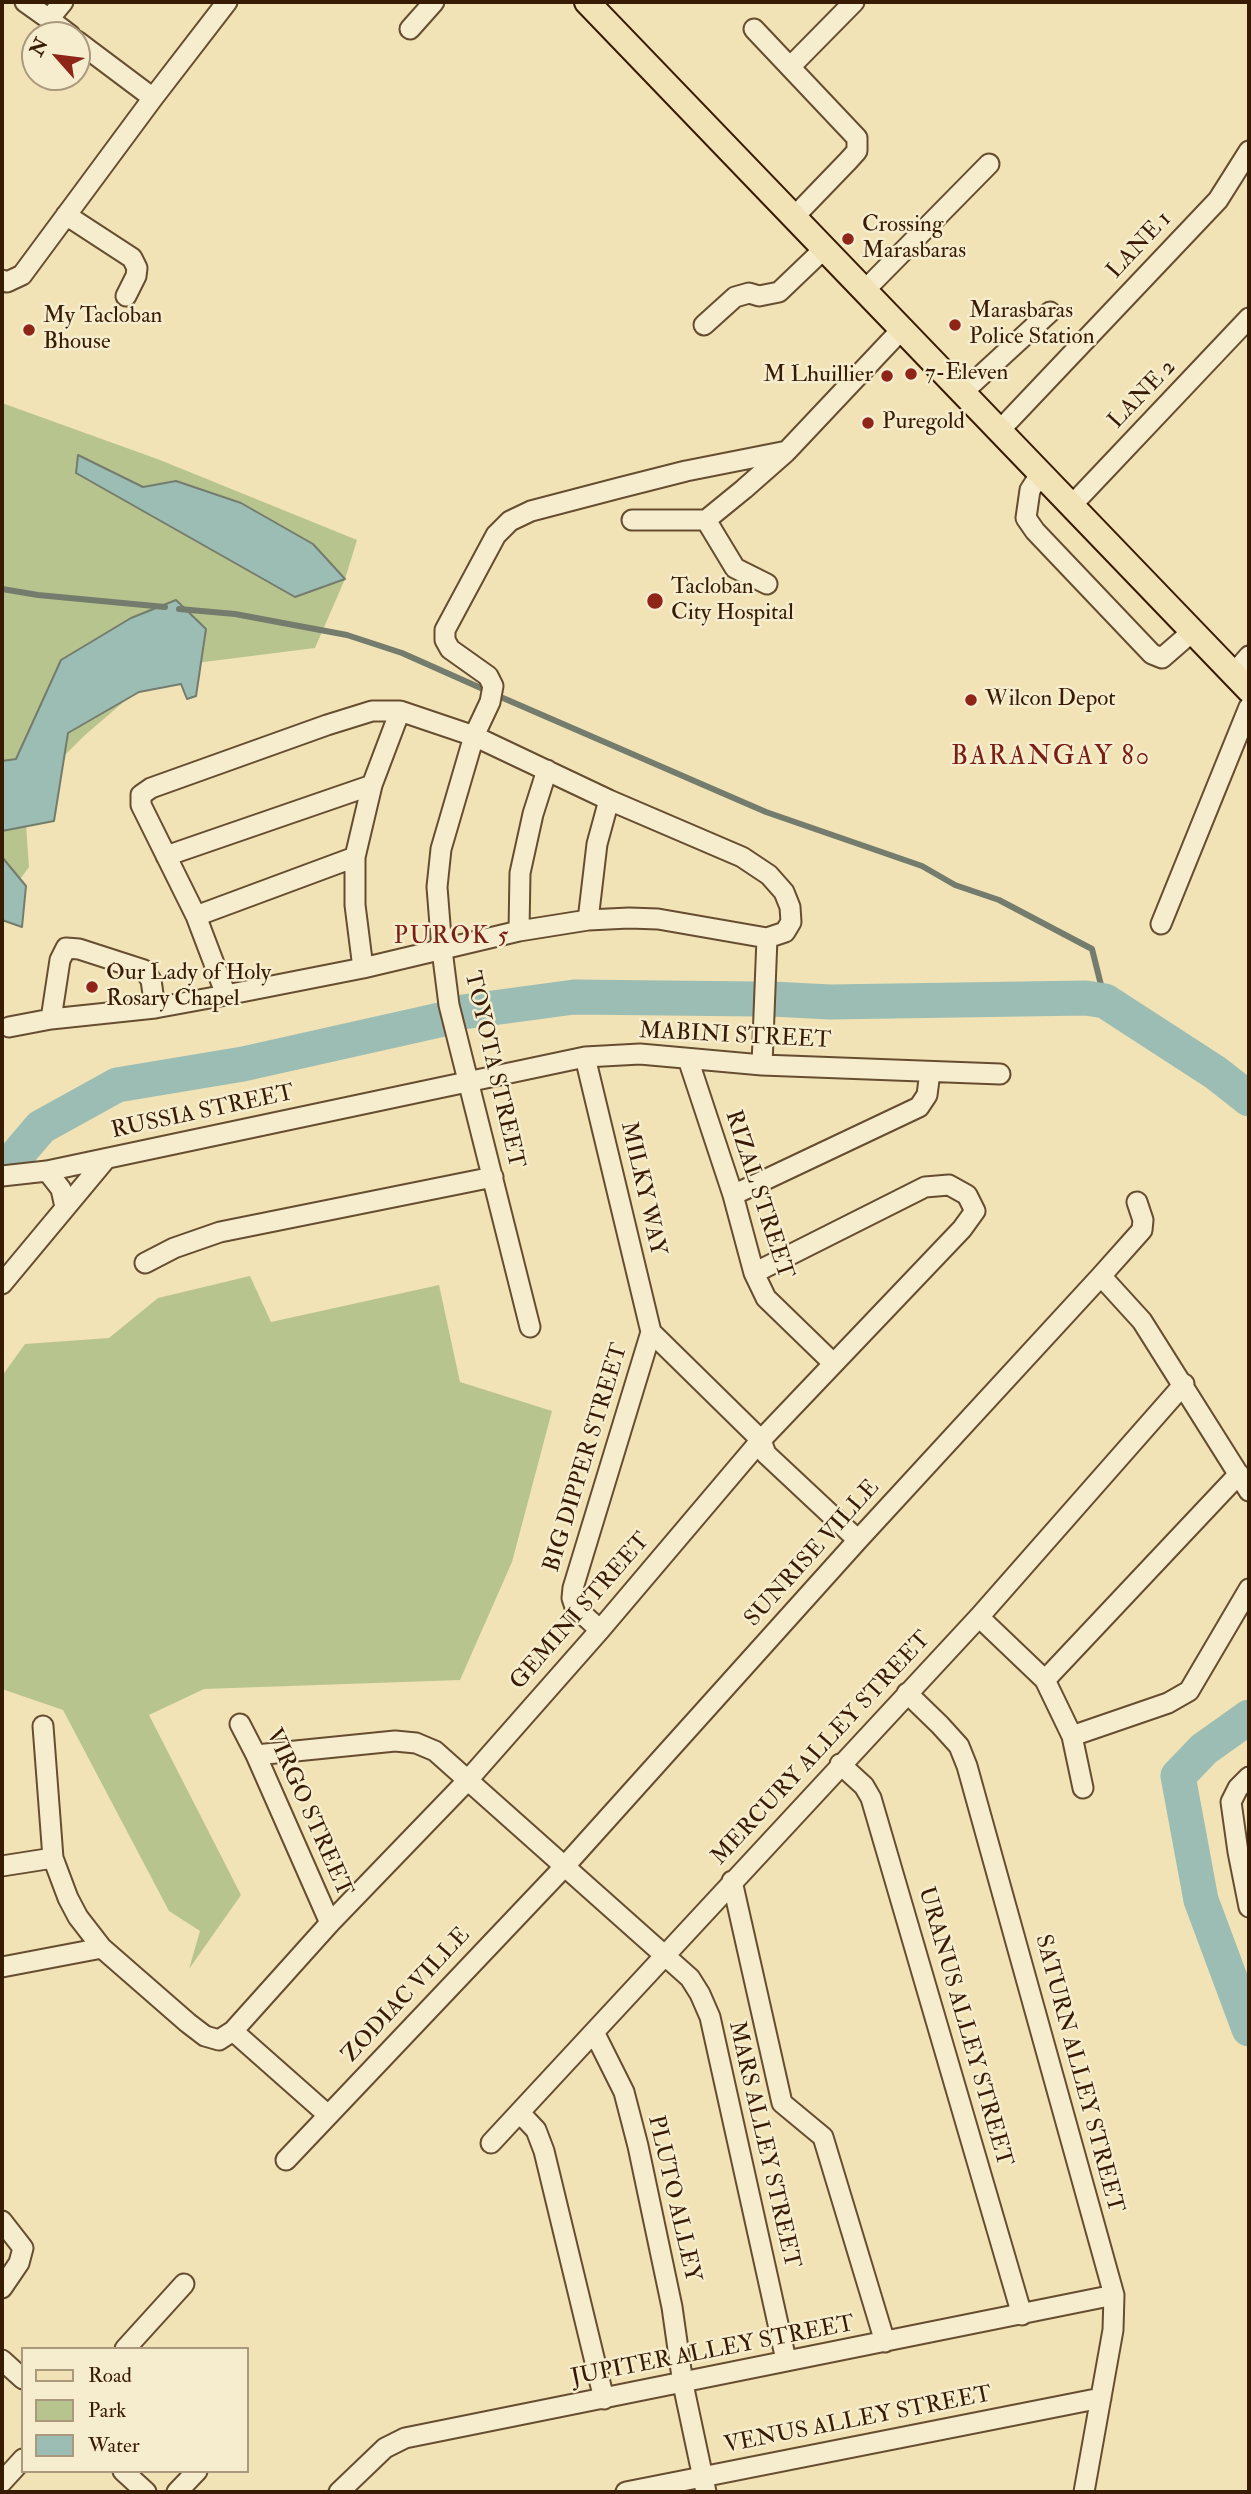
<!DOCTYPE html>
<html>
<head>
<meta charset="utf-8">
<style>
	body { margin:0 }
	#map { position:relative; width:1251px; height:2494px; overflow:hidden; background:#f1e3b5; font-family:"IM FELL Double Pica",serif }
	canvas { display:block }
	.frame { position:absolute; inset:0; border:4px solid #381b03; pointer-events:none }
	.legend { position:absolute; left:21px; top:2347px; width:228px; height:126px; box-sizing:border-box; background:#f6edcf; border:2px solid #aa997d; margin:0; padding:9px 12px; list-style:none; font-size:21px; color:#381b03 }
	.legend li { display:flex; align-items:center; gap:14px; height:35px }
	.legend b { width:35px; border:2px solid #aa997d }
	.north { position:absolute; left:21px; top:21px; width:70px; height:70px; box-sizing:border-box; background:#f6edcf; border:2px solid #aa997d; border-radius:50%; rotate:298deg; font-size:19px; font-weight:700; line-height:28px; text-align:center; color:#381b03 }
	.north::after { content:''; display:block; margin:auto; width:24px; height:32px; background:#8f2418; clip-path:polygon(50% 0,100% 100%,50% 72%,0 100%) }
</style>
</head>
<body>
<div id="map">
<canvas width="1251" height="2494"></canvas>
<div class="frame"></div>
<ul class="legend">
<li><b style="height:9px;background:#f1e3b5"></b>Road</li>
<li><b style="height:19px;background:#b8c48e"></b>Park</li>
<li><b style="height:19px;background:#9cbdb4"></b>Water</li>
</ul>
<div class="north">N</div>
</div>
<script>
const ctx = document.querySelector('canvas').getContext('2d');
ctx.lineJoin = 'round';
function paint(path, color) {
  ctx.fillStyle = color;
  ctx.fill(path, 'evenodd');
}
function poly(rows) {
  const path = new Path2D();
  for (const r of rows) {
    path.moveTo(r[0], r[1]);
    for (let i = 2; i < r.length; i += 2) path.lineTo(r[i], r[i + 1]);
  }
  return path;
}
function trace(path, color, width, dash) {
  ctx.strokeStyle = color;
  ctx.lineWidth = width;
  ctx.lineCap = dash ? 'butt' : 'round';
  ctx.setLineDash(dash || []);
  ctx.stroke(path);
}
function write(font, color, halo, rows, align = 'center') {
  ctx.font = font + ' "IM FELL Double Pica",serif';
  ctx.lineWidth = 5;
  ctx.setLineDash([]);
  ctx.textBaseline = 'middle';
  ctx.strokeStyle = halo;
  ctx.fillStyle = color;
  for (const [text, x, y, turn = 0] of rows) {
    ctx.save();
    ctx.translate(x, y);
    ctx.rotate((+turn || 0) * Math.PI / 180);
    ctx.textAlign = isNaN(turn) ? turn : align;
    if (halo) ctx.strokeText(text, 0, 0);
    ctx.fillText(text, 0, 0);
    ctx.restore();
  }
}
paint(poly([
	[2,403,160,460,357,540,345,579,315,648,164,667,84,736,24,796,29,867,2,904],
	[250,1276,271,1322,439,1285,460,1382,552,1411,512,1562,460,1680,204,1689,149,1715,241,1895,189,1969,200,1931,169,1911,63,1710,2,1689,2,1376,25,1344,109,1338,158,1298]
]), '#b8c48e');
const water = poly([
	[78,455,143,487,176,481,241,503,313,544,345,579,295,597,76,473,78,455],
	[176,600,206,629,196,696,187,699,181,684,139,692,68,733,54,821,2,831,2,761,16,759,61,660,131,618,176,600],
	[2,857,26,886,22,927,2,920,2,857]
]);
paint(water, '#9cbdb4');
trace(water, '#747c6d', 2);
trace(poly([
	[2,589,38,595,165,607],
	[179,609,235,614,347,635,402,653,483,689],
	[503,698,766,812,922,866,955,885,999,900,1092,949,1105,1001]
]), '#747c6d', 6);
trace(poly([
	[772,999,830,1002,1086,998,1105,1001,1216,1073,1249,1099],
	[463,1012,574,997,756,999],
	[5,1169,41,1127,117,1085,243,1064,444,1019],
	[1249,1717,1204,1749,1178,1776,1201,1900,1249,2029]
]), '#9cbdb4', 35);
const minor = poly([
	[25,2,49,19],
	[63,2,49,19,70,35],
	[410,29,434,2],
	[754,29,857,138,857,151,848,161,794,217],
	[77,41,153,98],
	[790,67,854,2],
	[66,215,132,258,137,268,136,276,126,296],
	[2,280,7,282,22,275,153,98,227,2],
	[865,290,989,164],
	[704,325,735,297,749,293,759,296,779,292,825,248],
	[963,392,1050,312],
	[1000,430,1218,200,1249,151],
	[1041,473,1030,490,1026,518,1035,531,1152,654,1162,658,1193,631],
	[1072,505,1249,318],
	[632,520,706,520,744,489,786,452],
	[706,520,735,568,767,584],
	[1234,673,1249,656],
	[166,856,372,785],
	[588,920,597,844,609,800],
	[1161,924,1249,707],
	[519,931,520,873,533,814,547,770],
	[363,968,355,905,355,857,372,785,400,711],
	[226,995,196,916,355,857],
	[51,1019,60,960,66,948,79,949,144,970,151,980,155,1008],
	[9,1027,51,1019,155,1008,226,995,363,968,519,931,588,920,629,918,658,919,767,938,785,932,791,922,790,907,784,892,769,875,742,857,609,800,474,736,400,711,372,711,327,725,151,788,141,795,141,805,196,916],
	[585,1057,651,1332],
	[688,1059,733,1195,754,1273,766,1298,833,1363],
	[762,1065,767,938],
	[47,1171,61,1189,65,1207],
	[2,1176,47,1171,585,1057,640,1054,762,1065,1000,1074],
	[733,1195,919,1107,927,1095,930,1072],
	[145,1263,174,1248,220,1232,493,1177],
	[1101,1276,1142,1321,1249,1491],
	[2,1284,106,1159],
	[530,1327,449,1005,442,950,437,887,441,849,474,736,490,702,493,686,488,676,450,649,445,640,445,630,496,535,510,521,531,511,619,488,686,471,787,451,902,329],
	[651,1332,761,1440,766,1454,858,1540],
	[1239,1474,1045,1680,1072,1736,1168,1703,1189,1691,1249,1589],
	[979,1617,1045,1680],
	[600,1630,575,1607,572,1598,573,1588,651,1332],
	[907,1693,940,1725,959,1746,967,1766,1114,2295,1113,2330,1084,2492],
	[240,1724,256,1755,330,1923],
	[43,1726,53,1858,68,1898,78,1917,102,1948,188,2023,205,2036,219,2040,233,2031,330,1923,467,1781,600,1630,761,1440,962,1229,975,1211,967,1195,949,1185,925,1187,754,1273],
	[1072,1736,1083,1788],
	[256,1755,395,1741,416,1743,435,1751,690,1978,700,1994,710,2017,786,2360],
	[840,1764,864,1786,871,1798,1022,2315],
	[1249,1777,1238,1788,1231,1802,1238,1852,1249,1907],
	[2,1866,53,1858],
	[732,1881,782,2103,823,2137,885,2342],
	[2,1967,102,1948],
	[233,2031,328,2115],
	[594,2032,624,2092,638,2146,672,2307,683,2384,706,2492],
	[520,2113,536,2130,544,2151,604,2399],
	[491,2143,979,1617,1184,1384],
	[286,2160,564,1867,858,1540,1101,1276,1142,1230,1143,1220,1137,1202],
	[2,2221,23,2248,19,2263,2,2288],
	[125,2349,184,2284],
	[2,2360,23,2379],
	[123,2471,146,2492],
	[2,2482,23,2459],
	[177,2492,197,2471],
	[339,2492,385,2448,405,2438,1114,2295],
	[626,2492,1101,2398]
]);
const major = poly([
	[587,2,1249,690]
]);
trace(minor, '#664d30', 23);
trace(major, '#381b03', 28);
trace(minor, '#f6edcf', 19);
trace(major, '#f1e3b5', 24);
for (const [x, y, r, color] of [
	[848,239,7,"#8f2418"],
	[955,325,7,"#8f2418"],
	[29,330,7,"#8f2418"],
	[911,374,7,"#8f2418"],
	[887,376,7,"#8f2418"],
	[868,423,7,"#8f2418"],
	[655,601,9,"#8f2418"],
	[971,700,7,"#8f2418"],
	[92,987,7,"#8f2418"]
]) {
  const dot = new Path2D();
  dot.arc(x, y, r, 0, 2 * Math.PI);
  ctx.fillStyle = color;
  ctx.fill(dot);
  trace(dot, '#f6edcf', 2.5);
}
write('23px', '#381b03', '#f6edcf', [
	["Crossing",862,226],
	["Marasbaras",862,252],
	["Marasbaras",969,312],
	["Police Station",969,338],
	["My Tacloban",43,317],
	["Bhouse",43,343],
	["7-Eleven",925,374],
	["M Lhuillier",873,376,"right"],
	["Puregold",882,423],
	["Tacloban",671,588],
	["City Hospital",671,614],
	["Wilcon Depot",985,700],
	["Our Lady of Holy",106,974],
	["Rosary Chapel",106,1000]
], 'left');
write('23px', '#381b03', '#f6edcf', [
	["LANE 1",1140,246,-47],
	["LANE 2",1143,395,-46],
	["MABINI STREET",735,1037,3],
	["TOYOTA STREET",493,1070,77],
	["RUSSIA STREET",203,1113,-12],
	["MILKY WAY",642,1189,77],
	["RIZAL STREET",758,1195,72],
	["BIG DIPPER STREET",587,1458,-73],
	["SUNRISE VILLE",813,1554,-48],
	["GEMINI STREET",581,1612,-49],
	["MERCURY ALLEY STREET",822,1749,-47],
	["VIRGO STREET",308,1813,66],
	["ZODIAC VILLE",407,1996,-47],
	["URANUS ALLEY STREET",964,2027,74],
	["SATURN ALLEY STREET",1078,2074,75],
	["MARS ALLEY STREET",763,2145,77],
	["PLUTO ALLEY",673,2199,77],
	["JUPITER ALLEY STREET",713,2352,-11],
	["VENUS ALLEY STREET",858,2421,-11]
]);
ctx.letterSpacing = '2px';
write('24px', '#7a1f14', '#f6edcf', [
	["PUROK 5",452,938]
]);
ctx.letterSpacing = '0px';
ctx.letterSpacing = '2px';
write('26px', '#7a1f14', '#f6edcf', [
	["BARANGAY 80",1051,758]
]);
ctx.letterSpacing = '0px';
</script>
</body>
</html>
